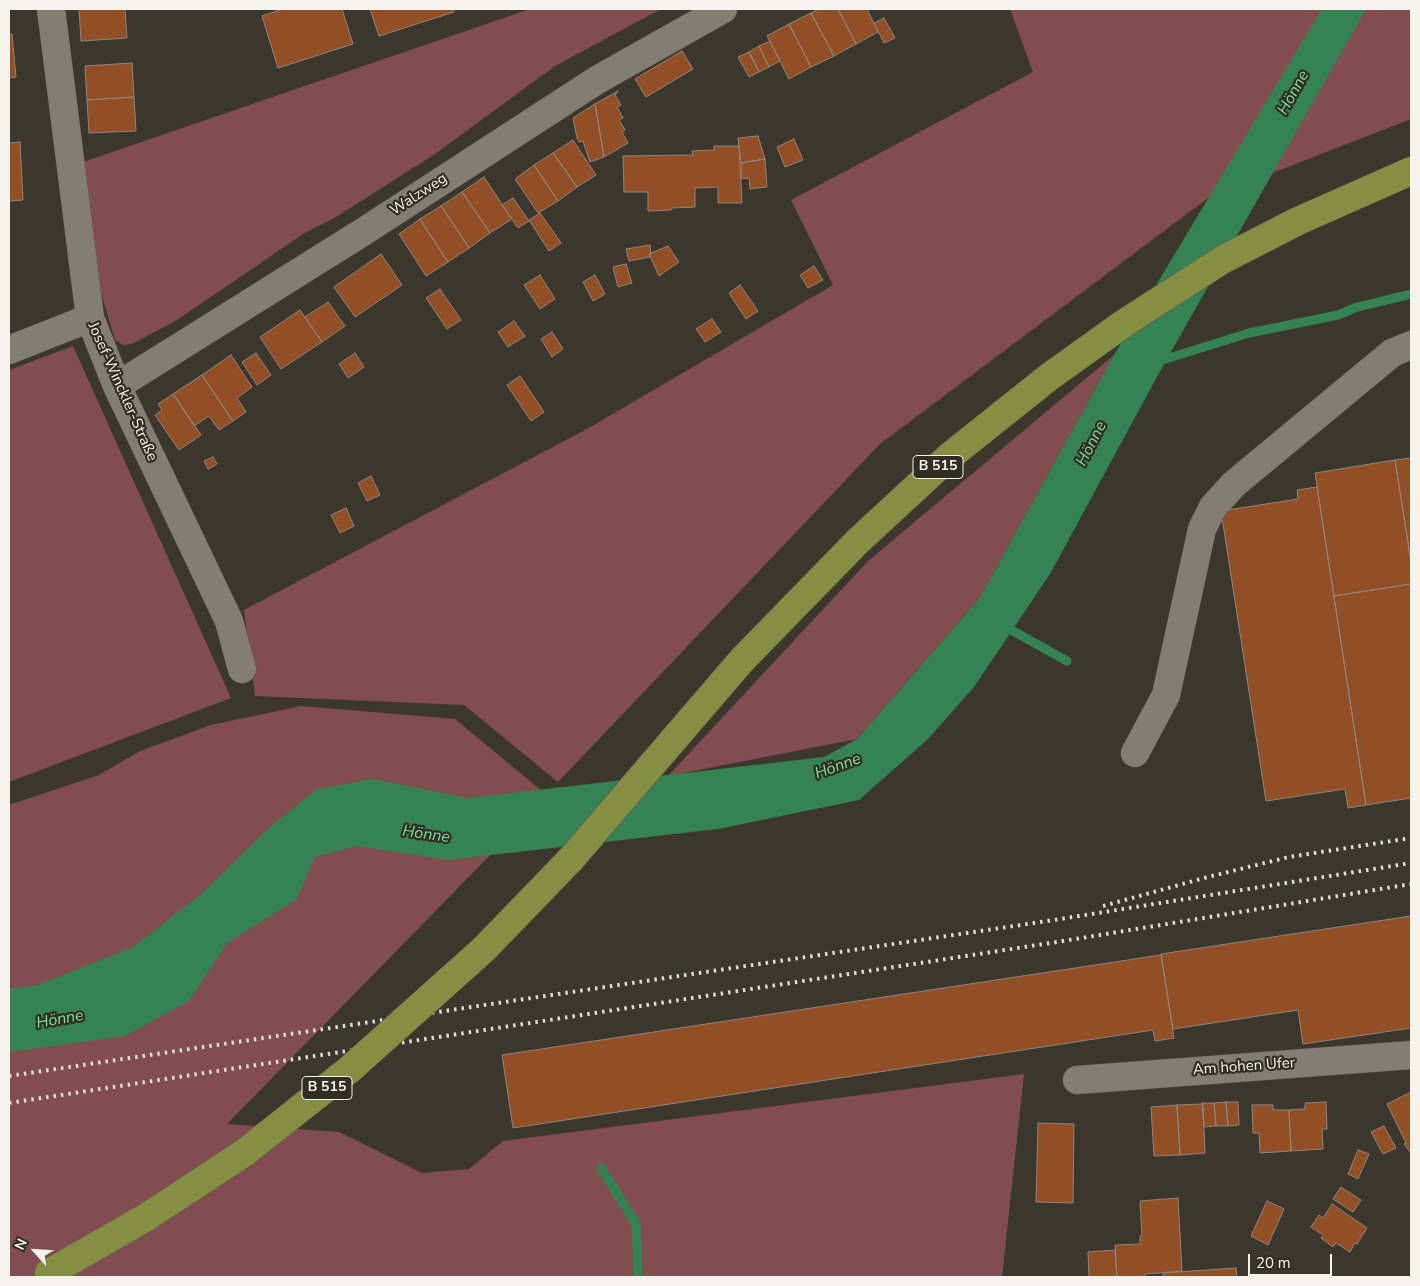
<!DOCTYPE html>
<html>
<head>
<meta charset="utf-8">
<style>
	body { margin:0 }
	#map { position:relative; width:1420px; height:1286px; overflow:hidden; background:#3c372d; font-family:"Nunito Sans",sans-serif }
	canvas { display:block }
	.frame { position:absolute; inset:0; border:10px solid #f6f3ec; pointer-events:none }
	.north { position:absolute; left:10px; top:1226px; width:50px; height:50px; -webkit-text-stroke:4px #322d23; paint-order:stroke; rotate:296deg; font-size:14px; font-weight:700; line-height:20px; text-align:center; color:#f6f3ec }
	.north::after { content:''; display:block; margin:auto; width:18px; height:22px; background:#f6f3ec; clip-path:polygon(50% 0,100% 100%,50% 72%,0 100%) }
	.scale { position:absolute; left:1248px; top:1254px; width:84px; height:22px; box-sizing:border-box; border:2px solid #f6f3ec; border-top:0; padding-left:6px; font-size:15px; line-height:18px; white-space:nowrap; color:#f6f3ec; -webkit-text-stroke:4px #322d23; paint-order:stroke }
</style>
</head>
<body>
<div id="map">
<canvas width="1420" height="1286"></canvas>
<div class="frame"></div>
<div class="north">N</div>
<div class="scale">20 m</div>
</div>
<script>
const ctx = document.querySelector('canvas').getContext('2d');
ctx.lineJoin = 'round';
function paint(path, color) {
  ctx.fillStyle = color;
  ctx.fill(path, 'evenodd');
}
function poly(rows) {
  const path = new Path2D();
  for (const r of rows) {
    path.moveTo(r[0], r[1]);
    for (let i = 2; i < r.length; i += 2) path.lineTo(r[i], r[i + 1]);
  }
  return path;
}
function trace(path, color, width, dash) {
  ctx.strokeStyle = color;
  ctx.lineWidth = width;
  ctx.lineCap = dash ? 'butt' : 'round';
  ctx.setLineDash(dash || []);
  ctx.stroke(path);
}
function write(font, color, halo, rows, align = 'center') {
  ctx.font = font + ' "Nunito Sans",sans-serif';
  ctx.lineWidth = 4.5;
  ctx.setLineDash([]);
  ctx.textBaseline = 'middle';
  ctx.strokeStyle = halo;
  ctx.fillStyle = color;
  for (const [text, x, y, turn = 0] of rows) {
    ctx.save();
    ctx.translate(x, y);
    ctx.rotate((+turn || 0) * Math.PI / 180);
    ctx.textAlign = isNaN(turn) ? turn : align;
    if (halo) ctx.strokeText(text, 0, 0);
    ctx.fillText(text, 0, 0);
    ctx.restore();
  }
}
paint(poly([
	[530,9,661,9,555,66,435,154,336,217,303,234,177,320,132,344,123,345,115,340,97,279,80,163],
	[1010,9,1411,9,1411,119,1208,198,880,444,558,782,464,705,255,696,244,610,587,429,833,285,791,200,1033,72],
	[73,346,231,698,9,782,9,370],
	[1114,355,979,599,857,739,668,776,868,561],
	[301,706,455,719,548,796,227,1124,339,1132,422,1173,469,1169,503,1141,1024,1074,1002,1277,9,1277,9,805,99,775,140,751,211,725]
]), '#824d51');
paint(poly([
	[1322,9,1366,9,1164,364,1050,574,974,687,928,739,859,800,718,829,448,860,357,846,315,857,296,900,227,943,189,1001,125,1036,9,1052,9,989,38,985,133,947,200,895,271,826,317,789,373,779,467,798,824,757,857,739,979,599,1114,355]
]), '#358254');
trace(poly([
	[1156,362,1249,333,1338,315,1357,307,1411,294],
	[1004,626,1067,661],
	[601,1168,636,1224,638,1277]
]), '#358254', 9);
const building = poly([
	[79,9,125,9,127,38,81,41,79,9],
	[283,9,342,9,353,44,278,68,262,16,283,9],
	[370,9,453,9,454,12,379,36,370,9],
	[819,9,838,9,856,44,834,56,811,13,819,9],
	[838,9,867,9,878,32,856,44,838,9],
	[811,13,834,56,811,67,789,24,811,13],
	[884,18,895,38,884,43,874,23,884,18],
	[789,24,811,67,789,79,767,36,789,24],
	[9,34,12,34,16,77,9,78,9,34],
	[770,41,780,61,769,67,759,46,770,41],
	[759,46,769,67,759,72,749,52,759,46],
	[682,51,693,69,646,97,635,79,682,51],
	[749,52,759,72,749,77,738,57,749,52],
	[132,63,134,97,87,100,85,66,132,63],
	[618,91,615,95,621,105,617,107,623,118,619,120,625,130,622,132,628,143,604,157,595,104,618,91],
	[134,97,136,131,89,133,87,100,134,97],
	[595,104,604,157,590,162,583,141,579,142,577,138,573,118,595,104],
	[758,136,765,159,741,163,738,138,758,136],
	[794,139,803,160,785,167,777,147,794,139],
	[573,140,596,175,577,187,553,153,573,140],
	[20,142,23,200,9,201,9,143,20,142],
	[714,146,739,146,742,203,718,203,718,187,695,188,695,207,672,208,671,210,648,211,648,192,624,192,623,156,693,155,692,151,714,150,714,146],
	[553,153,577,187,558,201,534,165,553,153],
	[765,159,767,187,750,189,749,178,741,179,741,163,765,159],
	[534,165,558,201,538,213,515,179,534,165],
	[484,177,512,219,490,233,462,192,484,177],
	[462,192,490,233,469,248,441,206,462,192],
	[513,198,529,221,518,228,502,205,513,198],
	[441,206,469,248,448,262,420,219,441,206],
	[540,213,561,243,549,251,529,220,540,213],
	[420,219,448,262,426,276,399,234,420,219],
	[650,245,651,254,649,254,650,257,629,261,626,249,650,245],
	[668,246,679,262,659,276,649,254,668,246],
	[381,254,402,285,355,317,334,287,381,254],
	[626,264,632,283,618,287,613,267,626,264],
	[814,266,823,280,808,288,800,275,814,266],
	[540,275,555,299,540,309,524,285,540,275],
	[595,275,605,294,593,301,583,282,595,275],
	[740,285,758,311,746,319,729,293,740,285],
	[440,289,461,320,447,329,426,298,440,289],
	[328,302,345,326,322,342,305,317,328,302],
	[300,310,322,342,281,369,260,337,300,310],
	[712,319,721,332,705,342,696,329,712,319],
	[514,321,525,336,508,347,498,332,514,321],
	[552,332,563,349,552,357,541,339,552,332],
	[256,353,271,375,257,385,242,362,256,353],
	[355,353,364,367,348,378,339,364,355,353],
	[231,355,252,387,237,398,246,412,233,421,202,375,231,355],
	[202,375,233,421,219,430,209,416,194,426,173,394,202,375],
	[520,376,544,412,531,421,507,385,520,376],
	[173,394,201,435,179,450,155,415,162,410,158,404,173,394],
	[213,457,217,464,208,469,204,461,213,457],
	[1411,458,1411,562,1395,460,1411,458],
	[1395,460,1411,562,1411,584,1334,596,1315,473,1395,460],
	[371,476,380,495,367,501,358,483,371,476],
	[1317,487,1366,805,1348,808,1345,789,1266,801,1221,511,1298,499,1297,490,1317,487],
	[346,508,354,526,340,533,331,515,346,508],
	[1411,584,1411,798,1366,805,1334,596,1411,584],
	[1411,916,1411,1028,1303,1044,1298,1010,1173,1029,1161,954,1411,916],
	[1161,955,1174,1038,1155,1041,1153,1030,513,1128,502,1055,1161,955],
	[1411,1092,1411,1153,1404,1144,1406,1143,1387,1104,1411,1092],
	[1226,1102,1228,1126,1216,1126,1214,1103,1226,1102],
	[1226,1102,1238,1102,1239,1125,1228,1126,1226,1102],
	[1326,1102,1327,1129,1322,1129,1323,1149,1291,1151,1289,1110,1305,1109,1305,1103,1326,1102],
	[1202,1103,1214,1103,1216,1126,1204,1127,1202,1103],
	[1203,1104,1205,1153,1180,1155,1177,1105,1203,1104],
	[1177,1105,1180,1155,1154,1156,1151,1107,1177,1105],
	[1252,1105,1273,1105,1273,1110,1289,1110,1291,1151,1260,1153,1259,1133,1253,1133,1252,1105],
	[1038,1123,1074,1124,1073,1203,1036,1202,1038,1123],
	[1384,1126,1396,1148,1383,1154,1371,1132,1384,1126],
	[1358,1150,1369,1154,1358,1179,1348,1174,1358,1150],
	[1341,1187,1361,1200,1353,1212,1333,1199,1341,1187],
	[1178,1198,1182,1271,1145,1274,1144,1277,1117,1277,1115,1245,1140,1244,1140,1236,1142,1236,1140,1201,1178,1198],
	[1267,1201,1284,1209,1268,1245,1251,1236,1267,1201],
	[1332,1204,1367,1228,1357,1244,1355,1243,1350,1252,1336,1243,1333,1247,1321,1238,1323,1235,1311,1227,1319,1215,1323,1218,1332,1204],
	[1115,1250,1117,1277,1089,1277,1088,1252,1115,1250],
	[1236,1268,1237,1277,1163,1277,1163,1273,1236,1268]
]);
paint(building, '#924f26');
trace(building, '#92857e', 1);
const minor = poly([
	[51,9,90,318,117,386,229,621,242,669],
	[9,350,90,318],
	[117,386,363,232,597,80,723,9],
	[1135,753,1166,695,1202,529,1213,507,1234,484,1392,353,1411,345],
	[1077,1080,1411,1055]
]);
const major = poly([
	[571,859,742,660,858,541,950,456,1049,377,1123,324,1222,260,1298,221,1411,171]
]);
trace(minor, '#5a554d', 29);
trace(major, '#5a554d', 29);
trace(minor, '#847e72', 28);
trace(major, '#858f43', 28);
trace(poly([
	[1103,906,1208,877,1289,857,1411,838],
	[9,1076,1054,920,1411,863],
	[9,1103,1057,942,1411,884]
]), '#e0ddd6', 4, [2.5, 5]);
const majorBridge = poly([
	[49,1273,145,1218,244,1153,350,1069,484,949,571,859]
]);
trace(majorBridge, '#5a554d', 29, []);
trace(majorBridge, '#858f43', 28);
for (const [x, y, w] of [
	[938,467,50],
	[327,1088,50]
]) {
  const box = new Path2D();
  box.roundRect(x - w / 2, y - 11.5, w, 23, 4);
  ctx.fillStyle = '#322d23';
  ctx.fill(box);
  trace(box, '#f6f3ec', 1);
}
write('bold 14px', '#f6f3ec', null, [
	["B 515",938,467],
	["B 515",327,1088]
]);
write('15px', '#f6f3ec', '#322d23', [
	["Walzweg",419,195,-33],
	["Josef-Winckler-Straße",122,392,66],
	["Am hohen Ufer",1244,1067,-4]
]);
write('italic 16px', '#79e1a0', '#322d23', [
	["Hönne",1294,93,-61],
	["Hönne",1092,444,-63],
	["Hönne",838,767,-20],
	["Hönne",426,835,8],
	["Hönne",60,1020,-10]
]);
</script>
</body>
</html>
